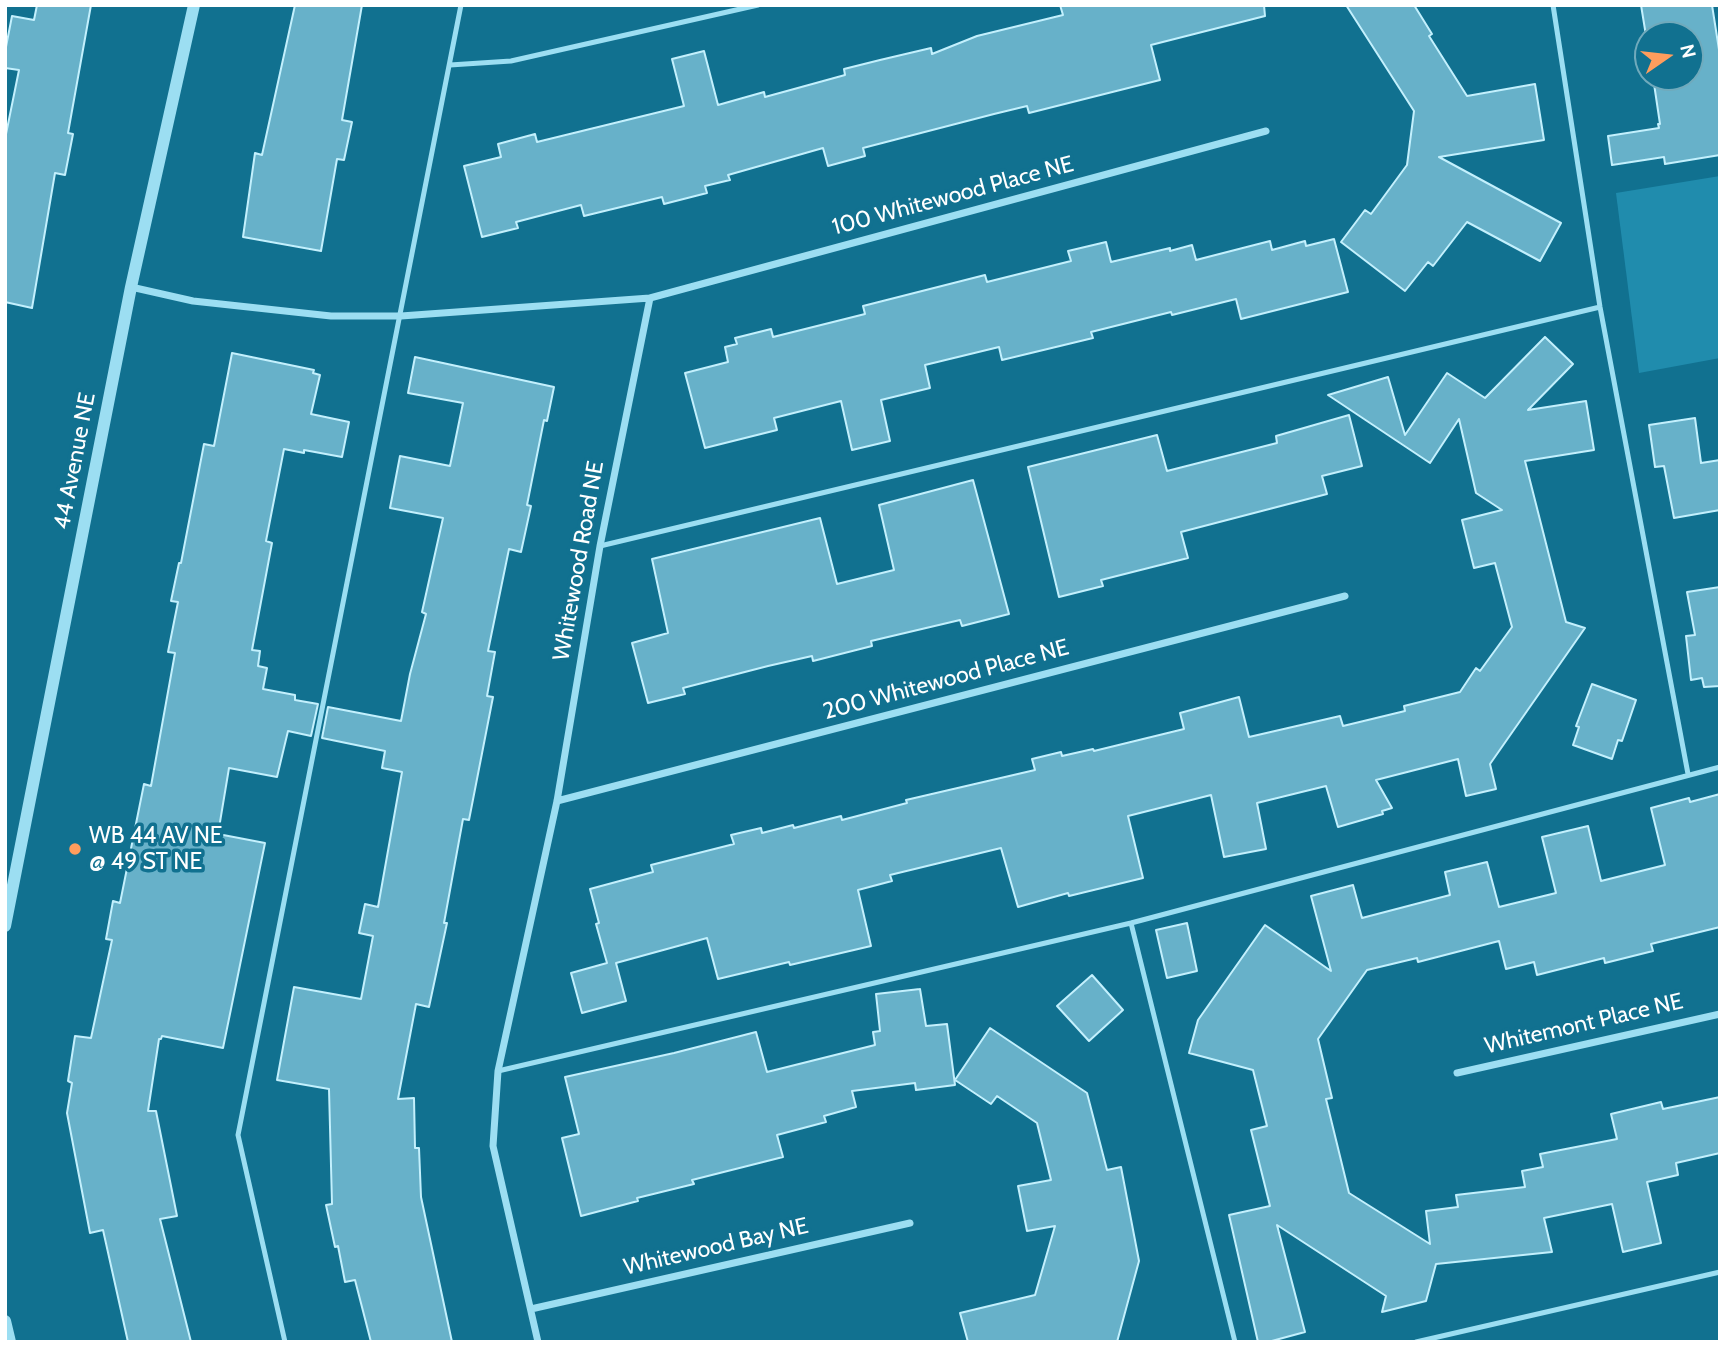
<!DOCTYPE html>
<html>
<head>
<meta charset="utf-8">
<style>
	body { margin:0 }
	#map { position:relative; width:1725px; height:1347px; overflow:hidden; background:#117190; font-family:Cabin,sans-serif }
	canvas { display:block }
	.frame { position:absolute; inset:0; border:7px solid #fff; pointer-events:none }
	.north { position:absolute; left:1634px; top:21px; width:70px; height:70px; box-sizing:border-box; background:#117190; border:2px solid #70aabc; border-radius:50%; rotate:76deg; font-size:19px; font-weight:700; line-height:28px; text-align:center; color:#fff }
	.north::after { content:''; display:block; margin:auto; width:24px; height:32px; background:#ff9d5d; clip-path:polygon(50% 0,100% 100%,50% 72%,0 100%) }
</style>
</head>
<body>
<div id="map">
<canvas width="1725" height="1347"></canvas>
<div class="frame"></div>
<div class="north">N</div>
</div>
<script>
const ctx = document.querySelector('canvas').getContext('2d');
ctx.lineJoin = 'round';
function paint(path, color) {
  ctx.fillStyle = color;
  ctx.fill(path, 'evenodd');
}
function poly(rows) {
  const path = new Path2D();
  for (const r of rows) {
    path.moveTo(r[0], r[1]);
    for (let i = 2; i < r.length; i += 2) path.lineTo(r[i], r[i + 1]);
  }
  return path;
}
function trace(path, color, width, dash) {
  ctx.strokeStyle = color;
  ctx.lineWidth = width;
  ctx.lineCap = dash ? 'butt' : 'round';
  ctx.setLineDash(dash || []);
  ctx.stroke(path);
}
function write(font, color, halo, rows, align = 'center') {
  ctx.font = font + ' Cabin,sans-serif';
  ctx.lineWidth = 7;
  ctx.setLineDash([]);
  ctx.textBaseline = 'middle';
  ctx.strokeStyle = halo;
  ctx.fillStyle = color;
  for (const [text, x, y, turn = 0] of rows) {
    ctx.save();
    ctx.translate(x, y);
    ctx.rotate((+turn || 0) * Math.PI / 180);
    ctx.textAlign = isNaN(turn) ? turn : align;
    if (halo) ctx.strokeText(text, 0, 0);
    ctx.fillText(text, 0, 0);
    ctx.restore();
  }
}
paint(poly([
	[1720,176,1720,358,1639,373,1616,193]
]), '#208cad');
const building = poly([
	[37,5,91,5,68,133,73,134,65,175,55,173,32,308,5,302,5,139,19,70,5,68,5,52,12,16,34,20,37,5],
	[295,5,362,5,342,120,352,122,344,160,337,159,321,251,243,237,255,153,262,155,295,5],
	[1060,5,1264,5,1265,16,1151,45,1160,80,1029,113,1027,106,994,114,863,148,865,156,828,166,823,148,728,175,730,180,705,186,707,193,664,204,662,197,584,216,581,205,516,222,518,228,482,237,464,166,501,157,498,144,535,134,537,142,684,106,672,59,704,51,718,105,764,92,765,97,845,75,844,69,880,60,931,48,932,54,977,36,1063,15,1060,5],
	[1346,5,1414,5,1432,34,1429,36,1467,96,1535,84,1544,140,1439,157,1561,223,1540,261,1467,222,1433,266,1428,262,1405,291,1341,242,1365,210,1371,214,1407,165,1414,111,1346,5],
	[1641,5,1712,5,1720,56,1720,155,1665,164,1664,157,1612,165,1608,136,1659,128,1658,124,1660,124,1653,77,1690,77,1690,35,1648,35,1648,48,1641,5],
	[1334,239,1348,292,1241,319,1236,299,1172,315,1171,312,1091,332,1093,338,1002,360,999,347,925,365,930,388,881,400,890,441,852,450,841,401,774,418,777,430,705,448,685,373,728,362,725,347,737,344,735,338,771,329,773,337,865,314,863,306,985,275,987,282,1071,261,1068,251,1106,242,1111,262,1170,248,1170,251,1192,245,1196,260,1270,241,1272,250,1305,241,1306,246,1334,239],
	[1545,337,1573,364,1528,410,1586,401,1594,450,1525,461,1566,622,1585,628,1490,764,1496,789,1466,796,1458,759,1376,780,1392,808,1382,811,1383,814,1338,827,1326,786,1257,803,1266,849,1224,857,1211,795,1128,816,1143,878,1069,896,1068,893,1018,907,1001,848,890,875,892,881,858,890,871,946,790,965,789,962,718,979,707,938,616,963,626,1001,582,1013,571,973,607,963,596,924,599,923,590,889,653,872,651,865,734,844,731,835,761,828,762,833,793,825,794,828,841,816,842,820,907,803,906,800,1035,770,1032,759,1061,752,1062,756,1093,749,1094,751,1184,729,1180,713,1239,697,1249,737,1340,716,1343,726,1405,711,1404,706,1460,692,1476,668,1480,671,1512,627,1495,563,1474,568,1462,520,1502,510,1476,493,1459,419,1430,463,1328,395,1388,377,1405,435,1447,373,1485,398,1545,337],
	[232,353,314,370,313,373,320,375,311,414,349,422,342,457,304,450,304,453,284,449,266,541,272,543,252,650,260,651,258,666,267,668,263,689,295,695,295,700,318,704,311,736,288,731,277,777,229,768,218,834,265,843,223,1048,162,1036,161,1039,159,1039,148,1111,156,1111,177,1216,160,1219,191,1342,128,1342,103,1230,90,1233,67,1113,72,1083,68,1081,75,1036,91,1038,112,940,106,939,113,901,120,903,144,784,151,786,175,653,168,652,178,602,171,601,179,563,181,563,204,444,214,446,232,353],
	[415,357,554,387,547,421,544,420,527,505,531,506,521,552,509,549,488,651,495,652,487,696,493,697,469,820,463,819,444,923,447,923,429,1007,416,1004,398,1099,414,1098,415,1148,419,1148,421,1197,452,1342,371,1342,355,1280,345,1282,338,1246,335,1247,326,1205,332,1204,329,1089,277,1080,294,987,361,999,373,936,359,933,365,904,378,907,402,772,382,768,385,751,322,738,328,707,401,721,410,674,426,614,422,612,443,518,390,508,400,456,450,466,463,403,408,393,415,357],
	[1349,415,1362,466,1322,476,1327,494,1181,532,1188,558,1101,580,1103,586,1059,597,1028,467,1157,435,1167,471,1277,443,1276,436,1349,415],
	[1695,418,1701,463,1720,460,1720,510,1674,518,1664,466,1655,467,1649,425,1695,418],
	[973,480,1009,614,962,626,960,620,871,641,872,646,813,661,812,656,768,666,683,688,685,694,648,703,632,643,668,633,652,559,820,518,837,584,894,570,879,505,973,480],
	[1720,587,1720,686,1704,687,1702,678,1691,680,1686,636,1695,635,1687,592,1720,587],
	[1592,684,1636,700,1622,741,1618,740,1612,759,1573,745,1579,727,1576,726,1592,684],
	[1720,794,1720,927,1651,944,1653,951,1605,963,1604,958,1537,975,1534,962,1506,969,1499,941,1418,962,1417,958,1367,970,1318,1039,1332,1098,1326,1099,1349,1193,1430,1244,1426,1211,1458,1207,1456,1195,1525,1187,1522,1171,1543,1167,1540,1154,1617,1139,1611,1114,1661,1102,1663,1109,1720,1097,1720,1153,1676,1163,1678,1175,1647,1182,1661,1243,1623,1252,1612,1204,1544,1218,1552,1252,1436,1264,1426,1301,1382,1312,1386,1296,1277,1225,1305,1332,1268,1342,1258,1342,1229,1215,1270,1206,1251,1130,1267,1126,1253,1070,1189,1053,1198,1020,1265,925,1331,971,1311,896,1353,885,1362,918,1450,895,1445,872,1487,862,1499,907,1556,893,1542,837,1588,826,1601,881,1665,865,1651,808,1689,798,1690,802,1720,794],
	[1187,923,1197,971,1167,978,1156,930,1187,923],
	[1092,975,1123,1010,1089,1041,1057,1006,1092,975],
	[920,989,926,1026,947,1024,955,1085,916,1090,915,1083,852,1091,856,1107,824,1116,826,1122,777,1135,783,1157,692,1180,694,1184,637,1198,638,1201,581,1216,562,1138,579,1134,565,1077,674,1053,756,1032,767,1072,875,1045,873,1032,880,1031,876,994,920,989],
	[990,1028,1087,1093,1107,1170,1121,1167,1139,1261,1117,1342,968,1342,960,1313,1035,1295,1055,1226,1027,1231,1018,1186,1051,1180,1037,1123,997,1096,991,1104,955,1080,990,1028]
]);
paint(building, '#67b1c9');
trace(building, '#c3f0fd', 2);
trace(poly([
	[1553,5,1600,307,1688,774],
	[450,65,511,61,758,5],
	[600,546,1600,307],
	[1131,923,1235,1342],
	[498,1071,1131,923,1720,767],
	[285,1342,238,1135,461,5],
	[1416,1342,1720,1272]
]), '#9cdef2', 5);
trace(poly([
	[131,287,193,301,331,316,401,316,650,298,600,546,557,801,498,1071,493,1146,538,1342],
	[650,298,1266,131],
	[557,801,1345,596],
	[1457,1073,1720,1014],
	[531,1309,910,1223]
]), '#9cdef2', 7);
trace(poly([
	[5,926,131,287,194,5],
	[5,1321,10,1342]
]), '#9cdef2', 12);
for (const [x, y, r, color] of [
	[75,849,7,"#ff9d5d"]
]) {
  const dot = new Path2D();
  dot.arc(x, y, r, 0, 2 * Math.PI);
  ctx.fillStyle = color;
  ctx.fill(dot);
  trace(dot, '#117190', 2.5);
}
write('23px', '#fff', '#117190', [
	["100 Whitewood Place NE",953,196,-15],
	["44 Avenue NE",75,461,-79],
	["Whitewood Road NE",579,561,-80],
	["200 Whitewood Place NE",946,680,-15],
	["Whitemont Place NE",1584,1024,-13],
	["Whitewood Bay NE",716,1247,-13]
]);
write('23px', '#fff', '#117190', [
	["WB 44 AV NE",89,836],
	["@ 49 ST NE",89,862]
], 'left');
</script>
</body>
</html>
